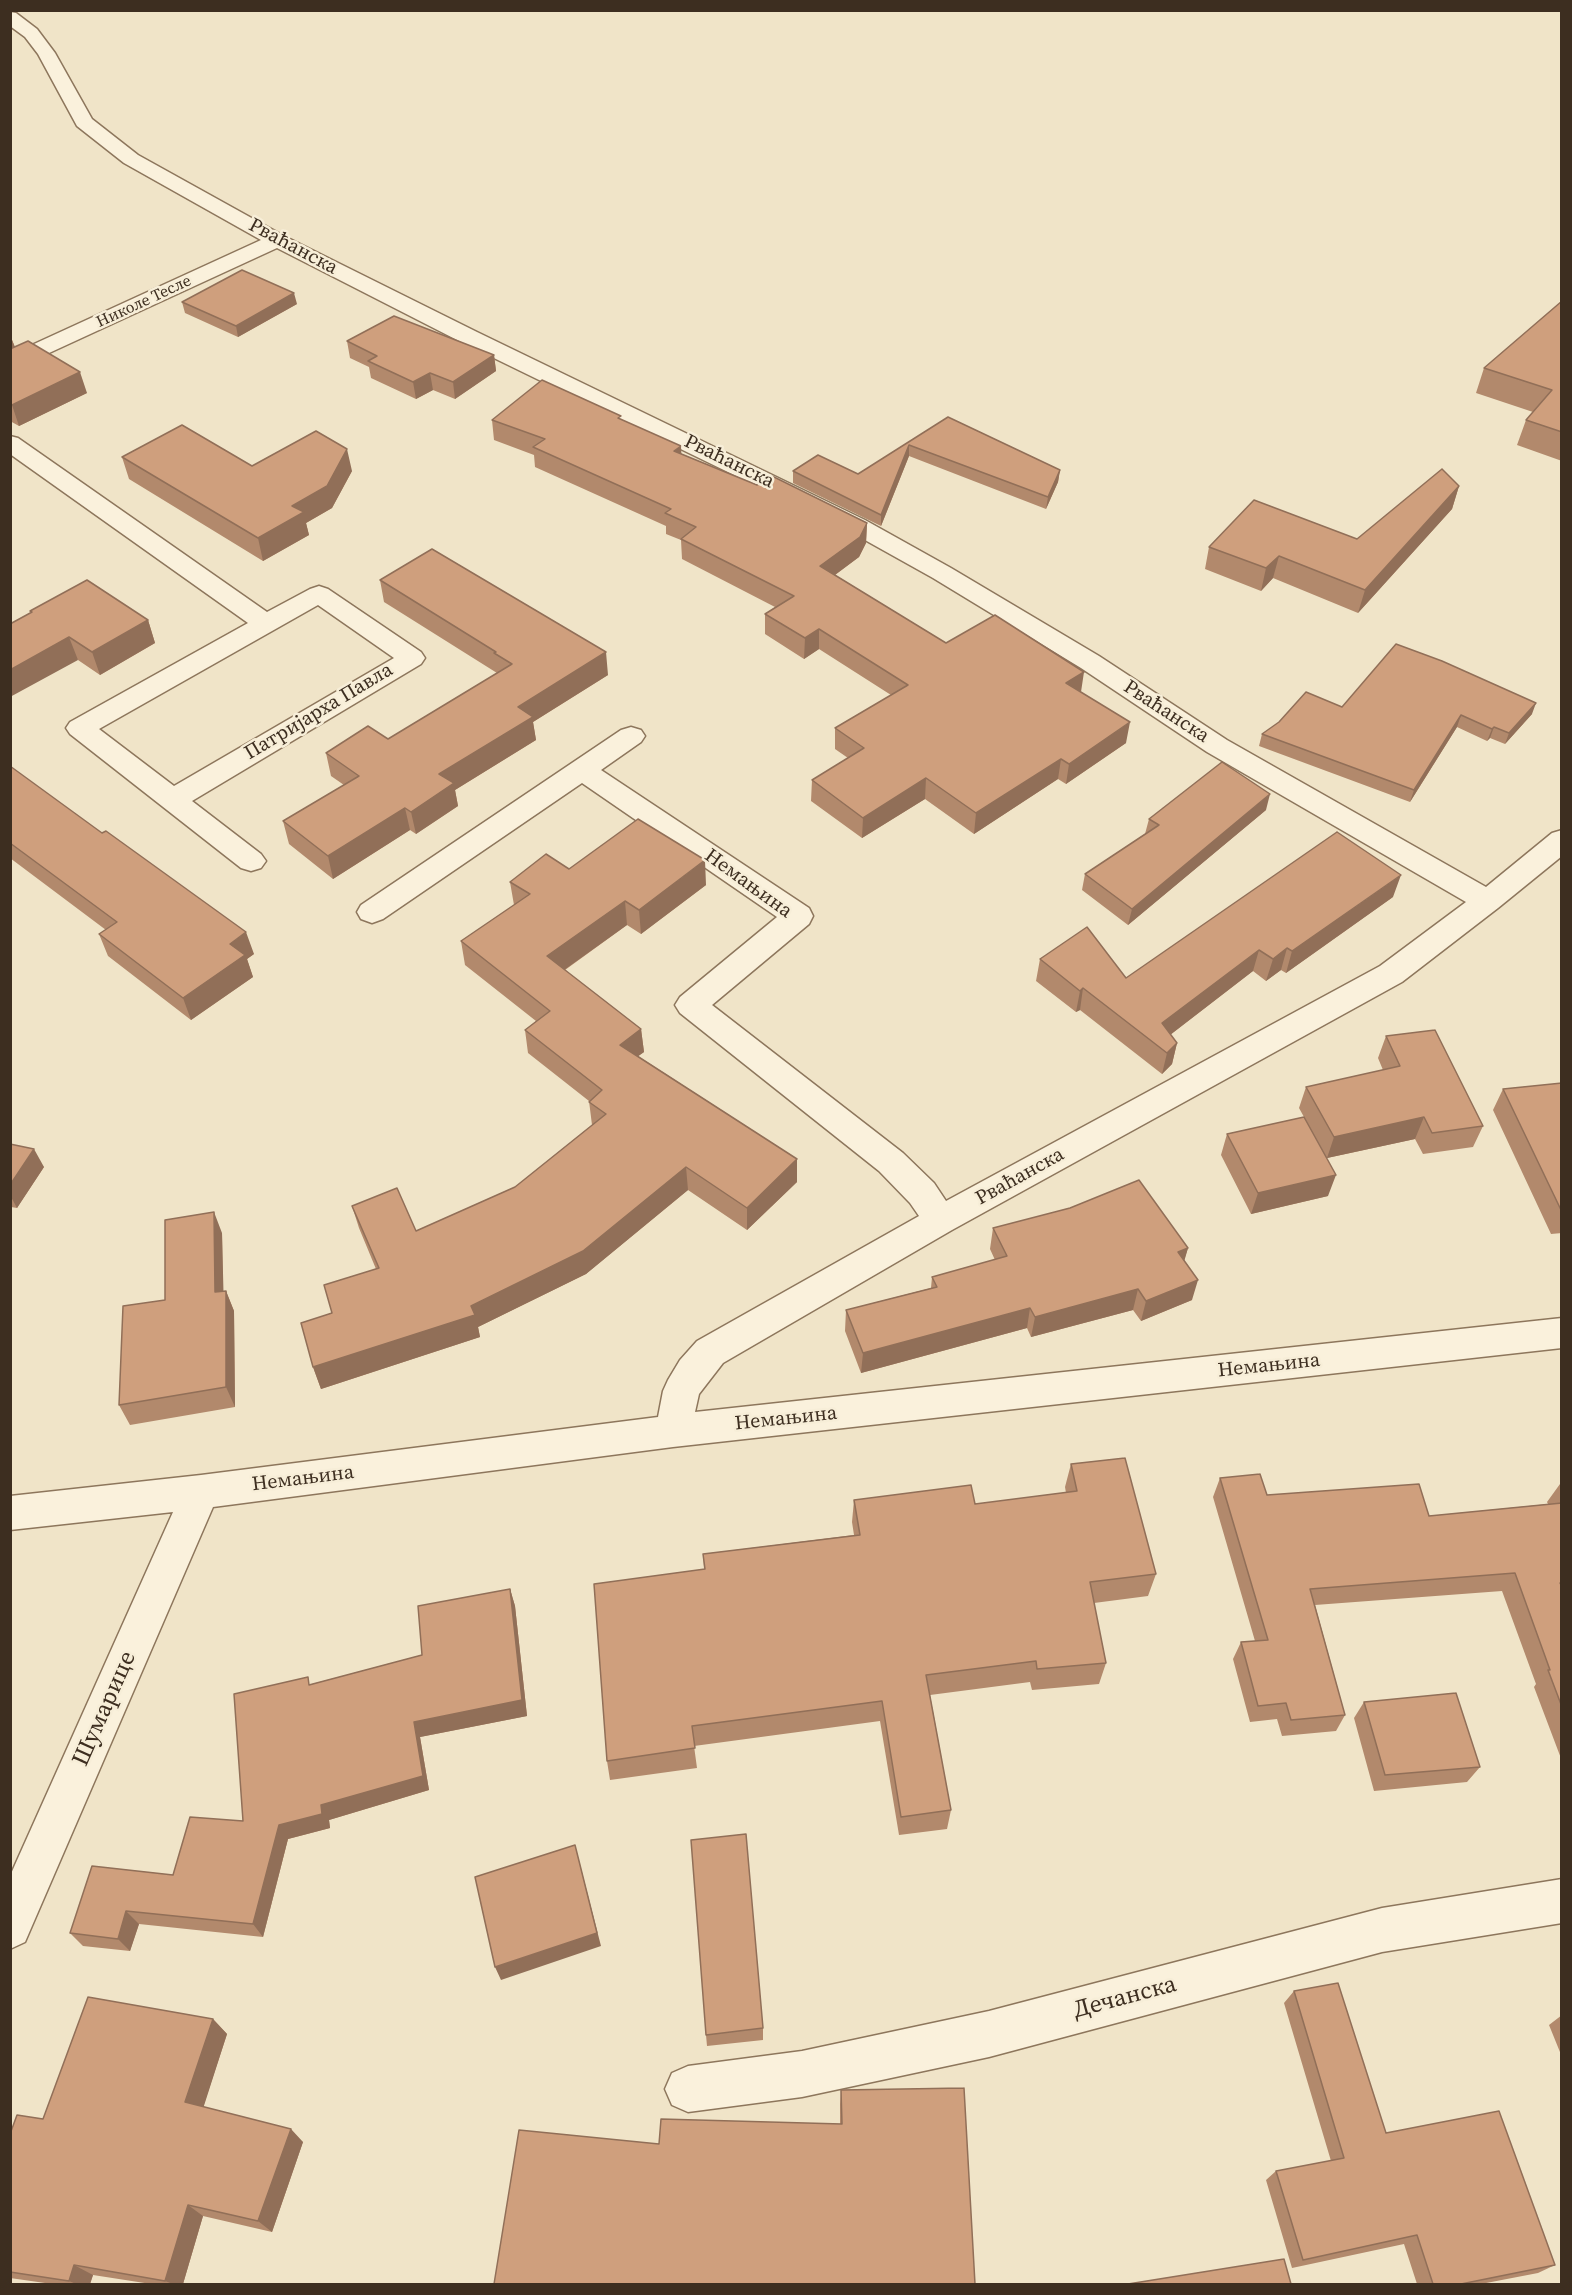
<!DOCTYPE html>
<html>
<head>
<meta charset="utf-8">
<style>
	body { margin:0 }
	#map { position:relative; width:1572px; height:2295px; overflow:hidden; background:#f0e4c8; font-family:"Source Serif 4",serif }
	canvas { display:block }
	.frame { position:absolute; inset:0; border:12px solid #3d2e20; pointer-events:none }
</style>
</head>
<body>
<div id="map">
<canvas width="1572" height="2295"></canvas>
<div class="frame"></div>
</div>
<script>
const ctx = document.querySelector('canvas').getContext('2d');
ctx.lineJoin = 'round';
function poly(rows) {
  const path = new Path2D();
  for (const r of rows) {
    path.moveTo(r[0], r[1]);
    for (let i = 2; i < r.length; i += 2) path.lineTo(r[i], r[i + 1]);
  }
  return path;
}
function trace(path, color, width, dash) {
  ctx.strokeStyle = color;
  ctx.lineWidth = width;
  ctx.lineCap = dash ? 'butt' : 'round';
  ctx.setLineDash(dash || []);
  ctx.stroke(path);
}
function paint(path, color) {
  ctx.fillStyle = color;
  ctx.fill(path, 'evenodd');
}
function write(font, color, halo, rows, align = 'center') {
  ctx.font = font + ' "Source Serif 4",serif';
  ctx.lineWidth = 5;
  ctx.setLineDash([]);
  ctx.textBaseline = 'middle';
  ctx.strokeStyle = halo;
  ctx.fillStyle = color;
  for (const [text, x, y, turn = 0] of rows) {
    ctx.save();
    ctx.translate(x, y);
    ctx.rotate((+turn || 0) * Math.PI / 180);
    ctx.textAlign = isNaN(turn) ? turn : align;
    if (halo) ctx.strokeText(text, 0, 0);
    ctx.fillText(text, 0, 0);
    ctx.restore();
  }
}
const minor = poly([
	[10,12,16,13,37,29,55,53,92,119,138,155,284,236,477,332,865,520,951,568,1099,656,1227,740,1486,887,1552,833,1562,830,1562,856,1498,908,1402,982,952,1230,723,1363,699,1394,695,1412,1562,1318,1562,1348,673,1447,213,1507,25,1942,10,1949,10,1876,173,1512,10,1530,10,1496,201,1475,658,1417,663,1391,668,1380,680,1360,697,1341,919,1216,910,1203,879,1171,680,1013,675,1005,680,997,777,917,582,783,383,919,372,923,361,919,357,912,361,905,621,730,631,727,641,730,645,736,641,742,601,770,809,908,813,916,809,924,712,1005,903,1153,934,1183,946,1201,1380,966,1466,902,1207,752,1081,668,933,578,847,530,461,342,277,248,10,371,10,355,261,240,124,163,77,126,38,54,25,37,10,26,10,12],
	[10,436,18,438,267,612,310,589,319,586,328,589,421,652,425,658,421,664,192,801,261,854,266,861,261,868,251,871,241,868,70,734,66,728,70,722,248,623,10,454,10,436],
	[318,605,394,658,174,786,99,729,318,605],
	[1562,1879,1562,1923,1382,1952,989,2057,802,2097,688,2112,672,2105,665,2089,672,2073,688,2066,802,2051,989,2011,1382,1908,1562,1879]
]);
trace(minor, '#8d765c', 3);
paint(minor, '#faf1dc');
paint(poly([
	[1562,301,1562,461,1517,445,1526,420,1533,412,1476,393,1484,368],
	[182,302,297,304,238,337,185,313],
	[10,335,15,347,87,393,19,426,10,421],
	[347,341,494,355,496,371,455,399,433,390,416,399,371,378,369,367,350,358],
	[948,417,1060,470,1058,482,1046,509,909,456,881,526,793,483,793,471,858,474],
	[492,420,621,420,682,454,757,485,867,523,866,543,859,557,835,575,946,643,1081,692,1126,743,1066,784,1058,779,974,834,925,799,862,838,811,801,812,780,848,758,835,749,835,728,891,695,819,649,804,659,765,634,765,614,775,607,682,559,681,540,666,534,666,526,535,467,534,455,494,440],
	[122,457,252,466,352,471,332,508,306,523,309,535,263,561,129,479],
	[1459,486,1452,509,1358,613,1273,578,1261,591,1205,569,1209,547,1357,539],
	[380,580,608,675,533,722,536,740,455,790,458,806,416,834,410,830,333,879,289,844,283,821,344,785,331,776,326,753,388,739,497,673,384,602],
	[30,611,148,620,155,643,100,675,78,660,31,613],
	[1342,707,1532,714,1505,744,1490,738,1487,741,1457,727,1410,802,1259,746,1262,734],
	[10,766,254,954,247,959,253,977,191,1020,108,956,99,934,106,930,10,858],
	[1266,810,1128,925,1082,890,1085,874,1145,834,1149,819],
	[569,869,706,885,641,934,627,925,565,970,641,1029,644,1052,638,1056,797,1159,797,1182,747,1230,688,1190,586,1274,478,1327,480,1337,321,1389,313,1367,332,1313,376,1269,359,1228,352,1206,416,1231,515,1187,592,1125,589,1101,528,1053,525,1030,536,1021,465,965,461,941,514,905,510,882],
	[1393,897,1286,973,1281,970,1266,981,1253,971,1170,1035,1177,1043,1172,1064,1162,1074,1080,1010,1076,1012,1036,981,1040,959,1126,978],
	[1386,1036,1483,1126,1473,1147,1423,1154,1415,1139,1327,1158,1328,1196,1251,1214,1221,1155,1227,1134,1304,1117,1299,1108,1306,1087,1383,1070,1378,1058],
	[1562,1083,1562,1233,1551,1234,1493,1110,1503,1089],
	[10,1144,44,1167,17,1208,11,1207,10,1208],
	[993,1228,1188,1248,1184,1260,1192,1300,1141,1321,1133,1310,1031,1337,1027,1328,861,1373,845,1331,846,1310,931,1288,932,1277,995,1260,990,1249],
	[222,1233,223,1291,226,1291,234,1311,235,1407,130,1425,119,1405,165,1300],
	[1071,1464,1156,1574,1148,1596,1094,1603,1106,1663,1099,1684,1032,1690,1030,1682,930,1695,951,1810,947,1829,899,1835,880,1721,694,1746,697,1768,610,1780,607,1761,704,1569,703,1554,854,1535,852,1522,854,1500,975,1504,1066,1493,1065,1487],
	[1220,1478,1267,1495,1429,1516,1548,1504,1547,1502,1560,1484,1562,1483,1562,1761,1534,1687,1536,1684,1502,1591,1315,1605,1345,1715,1336,1731,1282,1736,1277,1719,1250,1722,1233,1659,1241,1642,1255,1641,1213,1497],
	[510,1589,515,1606,527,1716,420,1737,429,1790,329,1820,330,1828,288,1839,263,1937,139,1924,130,1951,83,1946,70,1933,173,1875,243,1821,312,1684,422,1655],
	[1364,1702,1480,1767,1467,1782,1374,1791,1354,1718],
	[1294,1991,1386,2133,1555,2265,1538,2273,1481,2284,1417,2284,1404,2244,1292,2268,1266,2180,1276,2171,1331,2161,1284,2003],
	[1562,2015,1562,2057,1549,2025],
	[213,2019,227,2034,203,2107,303,2142,272,2232,203,2216,183,2284,151,2284,93,2275,90,2284,52,2284,10,2278,10,2134,43,2119],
	[763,2028,763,2040,707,2046,706,2035],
	[841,2090,975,2284,659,2144,840,2124,840,2104]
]), '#b2896c');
paint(poly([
	[294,293,297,304,238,337,236,326],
	[10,335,16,350,10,353],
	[494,355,496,371,455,399,453,382],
	[80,372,87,393,19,426,12,405],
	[430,373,433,390,416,399,413,382],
	[909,445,909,456,881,526,881,515],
	[681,446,682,466,674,451],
	[347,449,352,471,332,508,306,523,309,535,263,561,258,538,292,506],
	[1060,470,1058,482,1046,509,1048,497],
	[1459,486,1452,509,1358,613,1365,590],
	[867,523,866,543,859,557,820,586,820,566],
	[1279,556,1273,578,1261,591,1266,568],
	[148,620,155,643,100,675,92,652],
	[819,629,819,649,804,659,805,638],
	[69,637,78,660,10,697,10,670],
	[606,652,608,675,533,722,536,740,455,790,458,806,416,834,411,812,439,774,518,707],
	[1084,672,1081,692,1066,683],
	[1536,703,1532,714,1505,744,1509,733],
	[1461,715,1457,727,1410,802,1414,790],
	[1130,722,1126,743,1066,784,1069,764],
	[1494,727,1490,738,1487,741,1492,729],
	[1061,759,1058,779,974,834,976,813],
	[926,778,925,799,862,838,863,818],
	[1270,794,1266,810,1128,925,1132,909],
	[405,808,410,830,333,879,328,856],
	[705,860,706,885,641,934,639,910],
	[1401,875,1393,897,1286,973,1292,951],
	[625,901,627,925,550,980,547,956],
	[246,932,254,954,247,959,253,977,191,1020,183,998,230,944],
	[1287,948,1281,970,1266,981,1273,959],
	[1259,950,1253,971,1157,1045,1162,1023],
	[1083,988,1080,1010,1076,1012,1080,991],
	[641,1029,644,1052,622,1068,620,1045],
	[1177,1043,1172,1064,1162,1074,1167,1053],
	[1424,1117,1415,1139,1327,1158,1334,1137],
	[34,1149,44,1167,17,1208,10,1195,10,1185],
	[797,1159,797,1182,747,1230,747,1208],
	[686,1167,688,1190,586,1274,478,1327,480,1337,321,1389,313,1367,471,1306],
	[1336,1175,1328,1196,1251,1214,1258,1193],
	[214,1212,222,1233,224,1313,215,1292],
	[1188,1248,1182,1269,1178,1252],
	[1198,1280,1192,1300,1141,1321,1146,1301],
	[1138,1289,1133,1310,1031,1337,1035,1317],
	[226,1291,234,1311,235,1407,226,1387],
	[1030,1308,1027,1328,861,1373,863,1353],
	[510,1589,515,1606,527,1716,420,1737,429,1790,329,1820,330,1828,288,1839,263,1937,253,1924,279,1825,321,1805,414,1722],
	[575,1845,601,1946,501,1980,495,1967],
	[126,1911,139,1924,130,1951,118,1939],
	[213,2019,227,2034,201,2115,185,2102],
	[291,2129,303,2142,272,2232,258,2221],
	[188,2205,203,2216,183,2284,173,2284,165,2281],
	[74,2265,93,2275,90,2284,76,2284,69,2281]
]), '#916f58');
const building = poly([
	[242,270,294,293,236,326,182,302,242,270],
	[1562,301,1562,432,1526,420,1552,390,1484,368,1562,301],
	[394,316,494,355,453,382,430,373,413,382,368,361,377,356,347,341,394,316],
	[28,341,80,372,12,405,10,405,10,349,28,341],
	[542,380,621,416,618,418,681,446,674,451,757,485,772,476,867,523,860,537,820,566,946,643,995,615,1084,672,1066,683,1130,722,1069,764,1061,759,976,813,926,778,863,818,812,780,864,748,835,728,908,685,819,629,805,638,765,614,794,596,681,539,696,527,665,513,671,509,533,447,545,439,492,420,542,380],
	[948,417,1060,470,1048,497,909,445,881,515,793,471,818,455,858,474,948,417],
	[182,425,252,466,316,431,347,449,327,486,292,506,304,512,258,538,122,457,182,425],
	[1442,469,1459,486,1365,590,1279,556,1266,568,1209,547,1254,500,1357,539,1442,469],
	[432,549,606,652,518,707,533,717,439,774,454,783,411,812,405,808,328,856,283,821,359,776,326,753,368,726,388,739,512,664,494,653,496,652,380,580,432,549],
	[87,580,148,620,92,652,69,637,10,670,10,624,32,612,30,611,87,580],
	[1396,644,1442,661,1536,703,1509,733,1494,727,1492,729,1461,715,1414,790,1262,734,1279,722,1306,692,1342,707,1396,644],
	[1222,762,1270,794,1132,909,1085,874,1159,825,1149,819,1222,762],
	[10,766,102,833,106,831,246,932,230,944,245,955,183,998,99,934,117,922,10,843,10,766],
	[638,819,705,860,639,910,625,901,547,956,641,1029,620,1045,797,1159,747,1208,686,1167,583,1251,471,1306,475,1315,313,1367,301,1323,332,1313,324,1285,379,1268,352,1206,397,1188,416,1231,515,1187,606,1114,589,1102,602,1090,525,1030,550,1011,461,941,530,894,510,882,546,854,569,869,638,819],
	[1337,832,1401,875,1292,951,1287,948,1273,959,1259,950,1162,1023,1177,1043,1167,1053,1083,988,1080,991,1040,959,1087,927,1126,978,1337,832],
	[1435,1030,1483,1126,1432,1133,1424,1117,1334,1137,1306,1087,1400,1066,1386,1036,1435,1030],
	[1562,1083,1562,1212,1503,1089,1562,1083],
	[1304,1117,1336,1175,1258,1193,1227,1134,1304,1117],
	[10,1144,34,1149,10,1185,10,1144],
	[1139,1180,1188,1248,1178,1252,1198,1280,1146,1301,1138,1289,1035,1317,1030,1308,863,1353,846,1310,937,1287,932,1277,1007,1256,993,1228,1070,1208,1139,1180],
	[214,1212,215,1292,226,1291,226,1387,119,1405,123,1306,165,1300,165,1220,214,1212],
	[1125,1458,1156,1574,1090,1582,1106,1663,1037,1669,1036,1661,926,1675,951,1810,901,1817,882,1701,692,1726,695,1748,607,1761,594,1584,705,1569,703,1554,860,1535,854,1500,971,1485,975,1504,1077,1491,1071,1464,1125,1458],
	[1260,1474,1267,1495,1419,1484,1429,1516,1562,1503,1562,1583,1560,1583,1562,1587,1562,1707,1548,1670,1550,1670,1515,1573,1310,1589,1345,1715,1291,1720,1286,1703,1258,1706,1241,1642,1268,1640,1220,1478,1260,1474],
	[510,1589,522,1700,414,1722,423,1776,321,1805,322,1814,279,1825,253,1924,126,1911,118,1939,70,1933,92,1866,173,1875,190,1817,243,1821,234,1694,308,1677,309,1685,422,1655,418,1606,510,1589],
	[1456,1693,1480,1767,1385,1775,1364,1702,1456,1693],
	[746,1834,763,2028,706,2035,691,1840,746,1834],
	[575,1845,597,1933,495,1967,475,1877,575,1845],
	[1338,1983,1386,2133,1499,2111,1555,2265,1461,2284,1433,2284,1417,2235,1303,2260,1276,2171,1344,2158,1294,1991,1338,1983],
	[88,1997,213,2019,185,2102,291,2129,258,2221,188,2205,165,2281,74,2265,69,2281,10,2272,10,2134,17,2115,43,2119,88,1997],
	[964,2088,975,2284,494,2284,519,2130,659,2144,661,2119,842,2124,841,2090,964,2088],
	[1284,2259,1291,2284,1128,2284,1284,2259]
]);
paint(building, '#cf9f7d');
trace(building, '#916f58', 1.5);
write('16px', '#3d2e20', '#f7eed8', [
	["Николе Тесле",144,302,-25]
]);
write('20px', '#3d2e20', '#f7eed8', [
	["Рваћанска",293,247,28],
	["Рваћанска",729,462,26],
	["Патријарха Павла",319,712,-31],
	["Рваћанска",1166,712,33],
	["Немањина",748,884,36],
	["Рваћанска",1020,1177,-29],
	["Немањина",1269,1366,-6],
	["Немањина",786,1419,-6],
	["Немањина",303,1479,-7]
]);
write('24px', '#3d2e20', '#f7eed8', [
	["Шумарице",105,1709,-66],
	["Дечанска",1125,1998,-15]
]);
</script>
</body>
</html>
